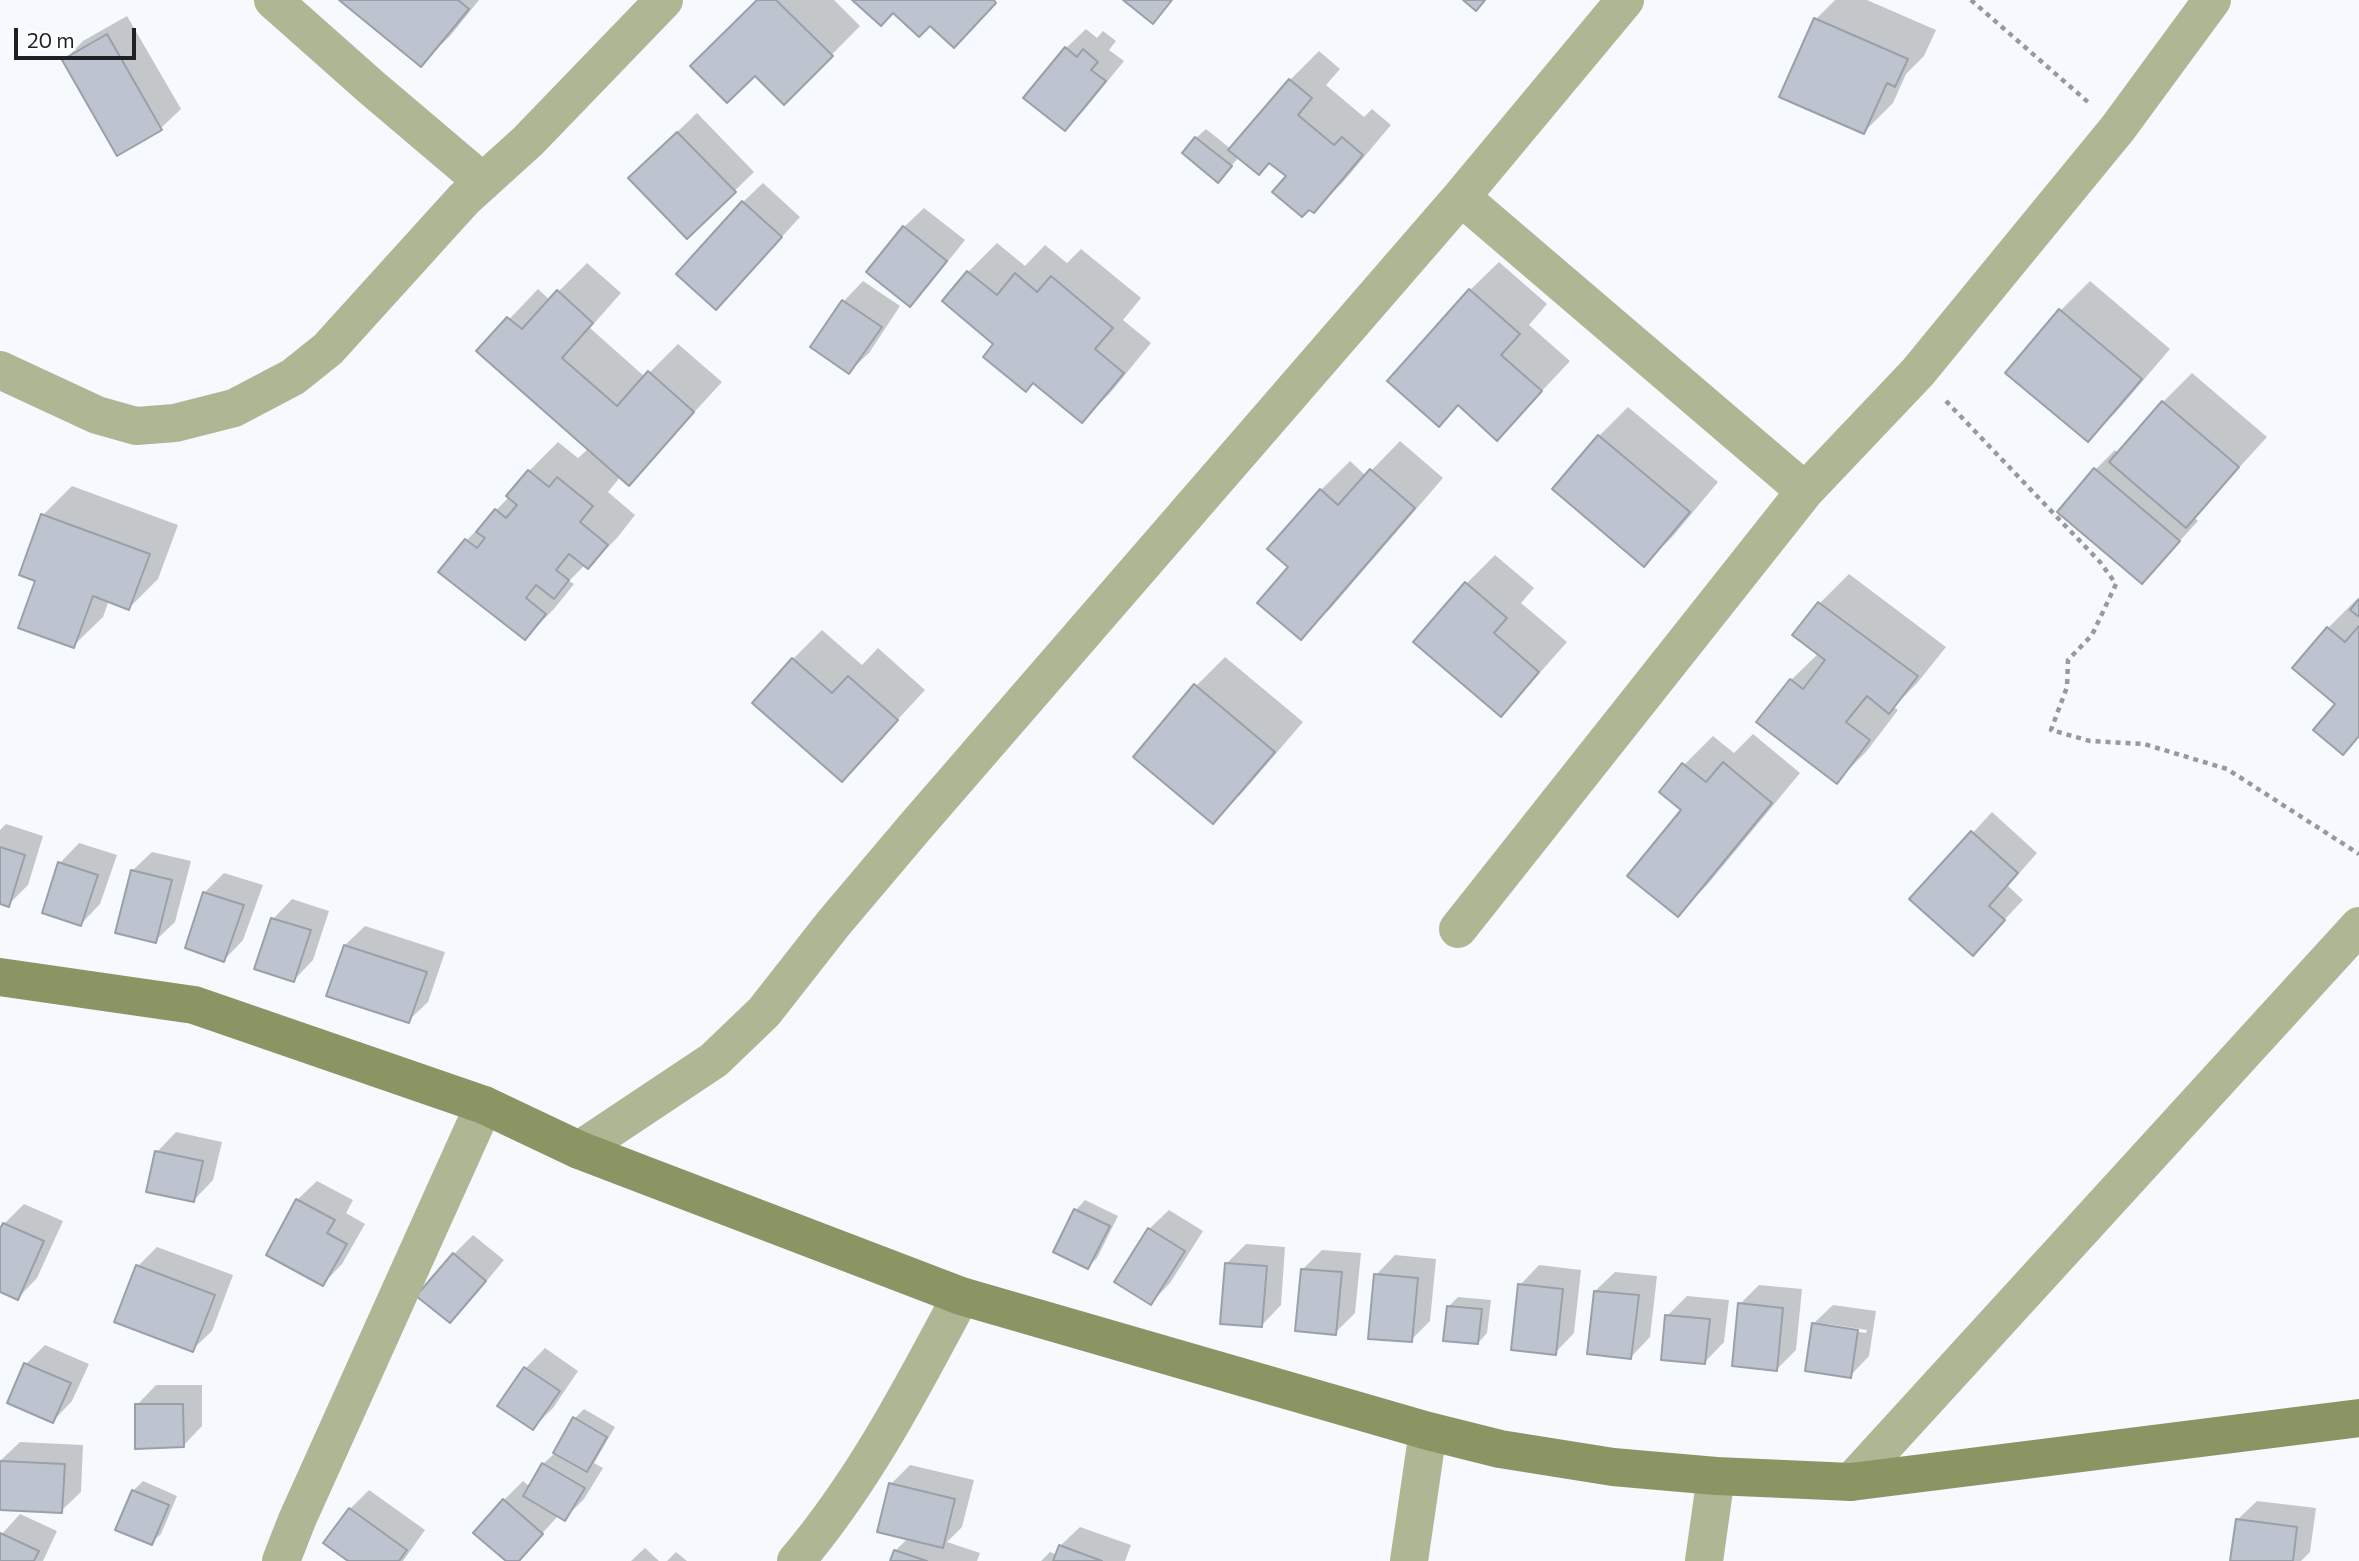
<!DOCTYPE html>
<html>
<head>
<meta charset="utf-8">
<style>
	body { margin:0 }
	#map { position:relative; width:2359px; height:1561px; overflow:hidden; background:#f6f9fd; font-family:Commissioner,sans-serif }
	canvas { display:block }
	.scale { position:absolute; left:14px; top:28px; width:122px; height:32px; box-sizing:border-box; border:4px solid #1e2024; border-top:0; padding-left:9px; font-size:21px; line-height:24px; white-space:nowrap; color:#1e2024; -webkit-text-stroke:5px #fff; paint-order:stroke }
</style>
</head>
<body>
<div id="map">
<canvas width="2359" height="1561"></canvas>
<div class="scale">20 m</div>
</div>
<script>
const g = document.querySelector('canvas').getContext('2d');
g.lineJoin = 'round';
function paint(path, color) {
  g.fillStyle = color;
  g.fill(path, 'evenodd');
}
function stroke(path, color, width, dash) {
  g.strokeStyle = color;
  g.lineWidth = width;
  g.lineCap = dash ? 'butt' : 'round';
  g.setLineDash(dash || []);
  g.stroke(path);
}
const shadow = new Path2D(`
	M342,0H479L450,36L421,64Z
	M759,0H834L860,26L784,103Z
	M1835,0H1867L1936,30L1924,56L1906,74L1893,103L1864,132L1816,19Z
	M127,16L181,109L161,128L117,154L64,61L83,41Z
	M1086,29L1097,38L1103,31L1116,41L1109,50L1124,61L1084,110L1065,129L1026,98L1066,48Z
	M1319,51L1340,69L1326,85L1364,117L1372,109L1391,125L1343,182L1314,211L1288,176L1270,161L1239,157L1227,171L1196,138L1206,129L1231,149L1290,80Z
	M697,113L754,172L687,237L649,159Z
	M763,183L800,217L735,288L743,202Z
	M924,208L965,240L929,285L910,304L904,227Z
	M997,243L1025,266L1045,245L1067,263L1081,249L1141,298L1123,320L1151,343L1111,392L1082,421L996,344L968,272Z
	M1499,262L1547,304L1529,325L1570,361L1497,439L1460,404L1439,425L1470,290Z
	M587,263L621,293L590,328L645,377L678,344L722,382L629,483L621,476L608,492L635,515L617,538L588,567L585,565L569,581L574,584L554,609L525,638L467,540L509,497L529,471L558,442L578,458L589,448L479,351L538,289L550,300Z
	M863,281L900,306L869,353L849,372L812,347L844,301Z
	M2090,281L2170,349L2117,411L2088,440L2007,372L2061,310Z
	M2192,373L2267,437L2194,517L2198,521L2142,582L2095,470L2115,450L2119,454L2163,402Z
	M1628,407L1718,482L1673,536L1644,565L1554,489L1599,436Z
	M1400,441L1443,478L1330,609L1301,637L1291,567L1321,490L1350,461L1366,476Z
	M72,486L178,525L158,579L129,608L109,600L103,617L73,646L38,580L43,515Z
	M1495,555L1534,588L1521,603L1567,642L1529,685L1501,714L1466,584Z
	M1849,574L1946,647L1918,682L1894,707L1898,710L1866,752L1837,781L1791,680L1819,653L1795,635L1820,603Z
	M2357,599L2359,601V737L2343,753L2328,628Z
	M822,630L862,665L878,648L925,690L842,780L793,659Z
	M1225,657L1303,722L1242,793L1213,822L1196,686Z
	M1753,734L1800,773L1707,885L1678,914L1684,765L1713,736L1734,753Z
	M1992,812L2037,853L2008,886L2023,900L1973,953L1912,899Z
	M6,824L43,836L28,885L8,905L0,902V830Z
	M79,843L117,855L100,904L81,924L60,863Z
	M152,852L191,861L175,922L155,941L132,871Z
	M224,873L263,885L243,940L224,960L204,893Z
	M292,899L329,911L313,960L294,980L273,919Z
	M365,926L445,952L428,1002L408,1021L345,945Z
	M176,1132L222,1142L213,1180L194,1200L157,1152Z
	M317,1181L353,1200L346,1213L365,1224L342,1264L323,1284L297,1200Z
	M1085,1200L1118,1216L1097,1258L1088,1267L1056,1251L1076,1210Z
	M24,1204L63,1221L37,1278L18,1298L0,1290V1233L4,1224Z
	M1169,1210L1203,1231L1170,1283L1151,1303L1149,1229Z
	M473,1235L504,1260L469,1302L450,1321L454,1254Z
	M1246,1244L1285,1247L1281,1305L1262,1325L1226,1264Z
	M157,1247L233,1275L212,1331L192,1350L138,1266Z
	M1322,1250L1361,1253L1355,1313L1335,1333L1303,1269Z
	M1395,1255L1436,1259L1430,1321L1411,1340L1376,1275Z
	M1539,1265L1581,1270L1574,1333L1555,1353L1520,1285Z
	M1615,1272L1657,1276L1650,1337L1631,1357L1595,1291Z
	M1759,1285L1802,1289L1796,1350L1777,1369L1740,1304Z
	M1687,1296L1729,1300L1724,1342L1705,1362L1667,1316Z
	M1458,1297L1491,1300L1487,1333L1478,1343L1449,1306Z
	M1833,1305L1876,1311L1869,1356L1850,1376L1813,1324ZM1827,1324L1867,1330L1866,1333L1827,1327Z
	M45,1345L89,1364L72,1401L53,1421L26,1364Z
	M545,1348L578,1371L553,1408L533,1428L500,1406L526,1368Z
	M156,1385H202V1426L183,1446L137,1405Z
	M584,1409L615,1427L594,1463L603,1468L584,1499L565,1518L559,1515L517,1561H508L504,1500L523,1481L530,1487L543,1464L555,1453L575,1418Z
	M20,1442L83,1445L81,1492L61,1511L0,1508V1461Z
	M910,1465L974,1480L962,1527L947,1542L980,1553L977,1561H892L895,1551L908,1538L891,1484Z
	M143,1481L177,1496L161,1534L151,1543L133,1491Z
	M369,1490L425,1530L403,1561H351L350,1509Z
	M2257,1501L2316,1508L2310,1552L2301,1561H2232L2237,1520Z
	M20,1514L57,1531L43,1561H0V1536Z
	M1080,1527L1131,1545L1125,1561H1041L1050,1552L1057,1555L1060,1546Z
	M645,1548L659,1561H631Z
	M676,1552L687,1561H667Z`);
const building = new Path2D(`
	M339,0H458L469,9L421,67Z
	M757,0H776L833,56L784,105L755,76L727,103L690,66Z
	M852,0H994L996,3L954,48L930,26L919,37L893,13L881,26Z
	M1123,0H1172L1153,24Z
	M1463,0H1485L1476,11Z
	M1814,18L1908,59L1895,87L1887,83L1864,134L1779,97Z
	M107,34L162,130L117,156L62,60Z
	M1065,47L1077,57L1083,49L1098,62L1091,70L1106,81L1065,131L1023,98Z
	M1289,79L1312,98L1298,115L1334,145L1342,137L1363,155L1314,213L1309,210L1302,217L1272,192L1286,176L1269,163L1259,175L1228,150Z
	M677,132L736,192L687,239L628,178Z
	M1195,137L1232,166L1218,183L1182,153Z
	M742,201L782,237L716,310L676,274Z
	M903,226L947,261L910,307L866,272Z
	M967,271L997,295L1015,273L1037,292L1051,276L1113,328L1095,349L1124,373L1082,423L1033,383L1026,392L983,357L993,344L942,301Z
	M1469,289L1520,334L1501,355L1542,391L1497,441L1458,405L1439,427L1387,381Z
	M557,290L593,323L562,358L617,406L648,371L694,412L629,486L476,351L507,317L522,329Z
	M842,300L882,327L849,374L810,347Z
	M2059,309L2142,379L2088,442L2005,373Z
	M2162,401L2239,467L2186,528L2109,462Z
	M1598,435L1690,512L1644,567L1552,489Z
	M2094,468L2180,541L2142,584L2057,512Z
	M1370,469L1415,508L1301,640L1257,603L1288,567L1267,549L1320,489L1338,505Z
	M528,470L549,487L557,477L593,506L580,522L608,545L588,569L569,554L556,570L569,580L554,599L536,585L526,598L546,614L525,640L438,572L465,539L477,548L485,538L476,532L495,509L506,518L517,505L506,496Z
	M41,514L150,554L129,610L93,596L74,648L18,628L35,581L19,575Z
	M1465,582L1507,618L1494,633L1539,672L1501,717L1413,642Z
	M2359,599V617L2350,610Z
	M1818,602L1918,676L1889,714L1867,696L1846,722L1870,740L1837,784L1756,722L1790,679L1803,689L1825,660L1792,635Z
	M2359,626V736L2343,755L2313,730L2335,704L2292,668L2327,627L2345,642Z
	M792,658L832,693L848,676L898,720L842,782L752,703Z
	M1194,684L1275,752L1213,824L1133,757Z
	M1723,762L1772,803L1678,917L1627,876L1681,810L1659,792L1682,763L1706,782Z
	M1971,831L2018,873L1989,906L2005,920L1973,956L1909,899Z
	M0,847L25,855L9,907L0,904Z
	M58,862L98,875L81,926L42,913Z
	M131,870L172,880L156,943L115,933Z
	M203,892L244,905L224,962L185,948Z
	M271,918L311,930L294,982L254,969Z
	M344,945L427,972L409,1023L326,996Z
	M155,1151L203,1161L194,1202L146,1192Z
	M296,1199L335,1220L327,1233L347,1244L323,1286L266,1255Z
	M1074,1209L1110,1226L1088,1269L1053,1252Z
	M3,1223L44,1241L18,1300L0,1292V1229Z
	M1148,1228L1185,1251L1151,1305L1114,1282Z
	M453,1253L486,1281L450,1323L416,1296Z
	M1225,1263L1267,1266L1262,1327L1220,1324Z
	M136,1265L215,1295L193,1352L114,1322Z
	M1301,1269L1342,1272L1336,1335L1295,1331Z
	M1374,1274L1418,1278L1412,1342L1368,1339Z
	M1518,1284L1563,1289L1556,1355L1511,1350Z
	M1594,1291L1639,1295L1631,1359L1587,1354Z
	M1738,1303L1783,1308L1777,1371L1732,1366Z
	M1447,1306L1482,1309L1478,1344L1443,1341Z
	M1665,1315L1710,1319L1705,1364L1661,1360Z
	M1812,1323L1858,1330L1851,1378L1805,1371Z
	M24,1363L71,1383L53,1423L7,1403Z
	M524,1367L560,1391L533,1430L497,1406Z
	M135,1404H183L184,1447L135,1449Z
	M573,1417L607,1437L587,1472L553,1453Z
	M0,1461L65,1464L62,1513L0,1510Z
	M542,1463L585,1488L565,1521L523,1496Z
	M889,1483L955,1499L943,1548L877,1532Z
	M132,1490L169,1505L152,1545L115,1530Z
	M503,1499L543,1534L519,1561H506L473,1533Z
	M349,1508L407,1550L399,1561H348L323,1543Z
	M2236,1519L2297,1527L2293,1561H2230Z
	M0,1533L39,1551L34,1561H0Z
	M1059,1545L1102,1561H1053Z
	M894,1550L927,1561H890Z`);
const path = new Path2D(`
	M1971,0L2089,103
	M1946,401L2100,562L2116,584L2092,635L2068,660L2067,687L2051,730L2090,741L2144,744L2227,769L2359,854`);
const street = new Path2D(`
	M273,0L371,87L483,182
	M1461,197L1805,491
	M0,370L97,415L136,426L175,423L234,408L293,377L328,349L464,199L528,141L664,0
	M1458,929L1805,491L1918,372L2118,128L2212,0
	M579,1150L714,1060L764,1012L833,924L915,827L1461,197L1625,0
	M1851,1482L2359,926
	M281,1561L297,1520L484,1105
	M796,1561C864,1481 912,1388 961,1296
	M1409,1561L1428,1431
	M1704,1561L1716,1476`);
const secondary = new Path2D(`
	M0,977L194,1005L484,1105L579,1150L961,1296L1428,1431L1500,1449L1613,1467L1716,1476L1851,1482L2359,1418`);
paint(shadow, '#0003');
paint(building, '#bdc4cf');
stroke(building, '#99a0aa', 2);
stroke(path, '#96999d', 4.5, [5, 5]);
stroke(street, '#aeb694', 38);
stroke(secondary, '#8a9563', 38);
</script>
</body>
</html>
